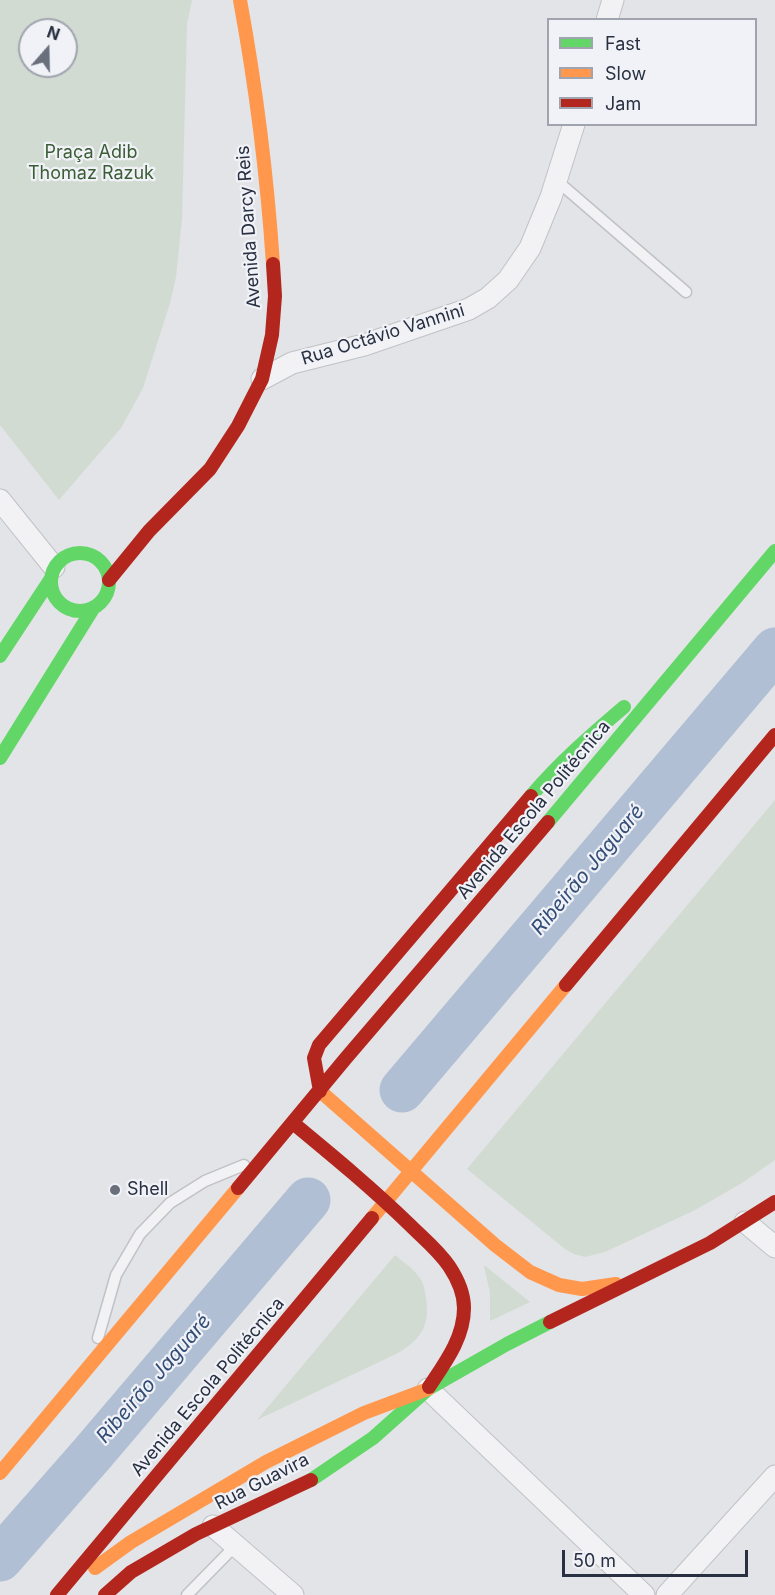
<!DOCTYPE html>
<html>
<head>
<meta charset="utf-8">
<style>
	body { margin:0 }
	#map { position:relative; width:775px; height:1595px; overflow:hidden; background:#e2e4e7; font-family:Inter,sans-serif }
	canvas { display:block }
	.legend { position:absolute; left:547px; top:18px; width:210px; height:108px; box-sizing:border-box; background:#f0f2f7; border:2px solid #a0a4ae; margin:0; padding:8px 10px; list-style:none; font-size:18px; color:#283041 }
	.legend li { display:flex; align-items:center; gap:12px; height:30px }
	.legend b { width:30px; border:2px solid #a0a4ae }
	.north { position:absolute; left:18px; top:18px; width:60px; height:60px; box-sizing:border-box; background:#f0f2f7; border:2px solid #a0a4ae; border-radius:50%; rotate:20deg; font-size:16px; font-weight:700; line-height:24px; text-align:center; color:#283041 }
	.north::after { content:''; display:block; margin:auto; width:21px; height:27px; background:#696f7b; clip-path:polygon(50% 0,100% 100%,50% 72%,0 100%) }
	.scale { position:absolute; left:562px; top:1550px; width:186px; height:27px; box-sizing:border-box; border:3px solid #283041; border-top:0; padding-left:8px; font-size:18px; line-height:21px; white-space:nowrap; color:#283041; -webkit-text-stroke:4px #f0f2f7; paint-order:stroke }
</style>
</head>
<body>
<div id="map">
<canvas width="775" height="1595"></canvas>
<ul class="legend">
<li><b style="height:8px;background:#63d668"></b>Fast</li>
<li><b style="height:8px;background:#ff974d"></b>Slow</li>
<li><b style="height:8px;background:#b3261e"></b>Jam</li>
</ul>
<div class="north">N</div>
<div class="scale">50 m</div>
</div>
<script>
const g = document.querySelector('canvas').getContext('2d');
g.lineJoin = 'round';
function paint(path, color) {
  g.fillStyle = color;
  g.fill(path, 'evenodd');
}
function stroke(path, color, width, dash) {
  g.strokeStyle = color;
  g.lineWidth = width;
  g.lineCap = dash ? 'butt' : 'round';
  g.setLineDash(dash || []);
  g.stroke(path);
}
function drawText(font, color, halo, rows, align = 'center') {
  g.font = font + ' Inter,sans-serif';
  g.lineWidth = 4.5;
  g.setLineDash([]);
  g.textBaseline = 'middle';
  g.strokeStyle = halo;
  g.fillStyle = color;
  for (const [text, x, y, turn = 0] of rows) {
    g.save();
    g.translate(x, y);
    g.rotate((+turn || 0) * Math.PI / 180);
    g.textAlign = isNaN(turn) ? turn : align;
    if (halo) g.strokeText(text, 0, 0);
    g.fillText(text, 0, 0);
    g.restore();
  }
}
const green = new Path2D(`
	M0,0H192L187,24L182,219L176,277L170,303L143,388L121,428L59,500L0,425ZM30,30H66V66H30Z
	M775,800V1160L742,1183L695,1210L605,1252L585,1257L574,1254L565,1249L467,1169Z
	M395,1255C403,1262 413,1268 419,1277C424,1283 425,1291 426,1299C430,1326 421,1339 398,1353L257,1420Z
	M484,1265L530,1302L490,1321V1293Z`);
const river = new Path2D(`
	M402,1090L775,650
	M0,1559L92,1454L308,1200`);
const lane = new Path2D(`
	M556,180L686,292
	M98,1338L116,1275L140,1234L170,1203L205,1181L244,1165
	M187,1595L236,1545`);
const street = new Path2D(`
	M607,20L613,0
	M262,379L292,363L364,345L469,309L488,298L508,280L530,248L551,197L574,124
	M0,500L54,567
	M745,1222L775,1247
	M428,1389L644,1595
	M213,1526L293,1595
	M667,1595L775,1476`);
const fast = new Path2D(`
	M51 582a29 29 0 1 1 58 0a29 29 0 1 1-58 0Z
	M0,656L50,580
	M0,758L94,607
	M531,796C559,763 591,735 624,707
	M548,822L775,551
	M311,1480L373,1438L428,1389L507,1344L550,1322`);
const slow = new Path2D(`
	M240,0C256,87 267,175 273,264
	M320,1091L495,1245L530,1272L559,1285L582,1289L616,1284
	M372,1218L566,985
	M0,1473L238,1188
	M95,1568L131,1542L266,1462L364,1413L428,1389`);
const jam = new Path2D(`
	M109,580L149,531L210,469L238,426L262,379L272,335L275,296L273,264
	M566,985L775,735
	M320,1091L314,1058L319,1045L531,796
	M293,1123C333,1156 373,1189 411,1226C424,1239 438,1250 449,1266C457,1278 464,1293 464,1308C464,1338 445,1363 429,1387
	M238,1188L346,1058L548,822
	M550,1322L710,1243L775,1202
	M57,1595L372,1218
	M105,1595L131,1572L196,1534L311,1480`);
const markers = [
	[115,1190,6,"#696f7b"]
];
const parkNames = [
	["Praça Adib",91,153],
	["Thomaz Razuk",91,174]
];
const streetNames = [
	["Avenida Darcy Reis",249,227,-94],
	["Rua Octávio Vannini",383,335,-17],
	["Avenida Escola Politécnica",534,810,-50],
	["Avenida Escola Politécnica",208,1387,-50],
	["Rua Guavira",262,1482,-27]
];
const poiNames = [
	["Shell",127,1190]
];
const waterNames = [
	["Ribeirão Jaguaré",588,870,-50],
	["Ribeirão Jaguaré",154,1379,-49]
];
paint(green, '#d2dbd2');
stroke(river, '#b0bfd3', 45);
stroke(lane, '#c0c2c5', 13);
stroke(street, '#c0c2c5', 23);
stroke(lane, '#f2f2f4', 10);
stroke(street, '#f2f2f4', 21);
stroke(fast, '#63d668', 14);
stroke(slow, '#ff974d', 14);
stroke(jam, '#b3261e', 14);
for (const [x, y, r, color] of markers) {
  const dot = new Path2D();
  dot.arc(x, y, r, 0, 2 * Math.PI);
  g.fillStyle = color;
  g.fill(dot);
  stroke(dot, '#f0f2f7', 2);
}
drawText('18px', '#3b5d35', '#f0f2f7', parkNames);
drawText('18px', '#283041', '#f0f2f7', streetNames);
drawText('18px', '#283041', '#f0f2f7', poiNames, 'left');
drawText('italic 20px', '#324d76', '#f0f2f7', waterNames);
</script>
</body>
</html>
